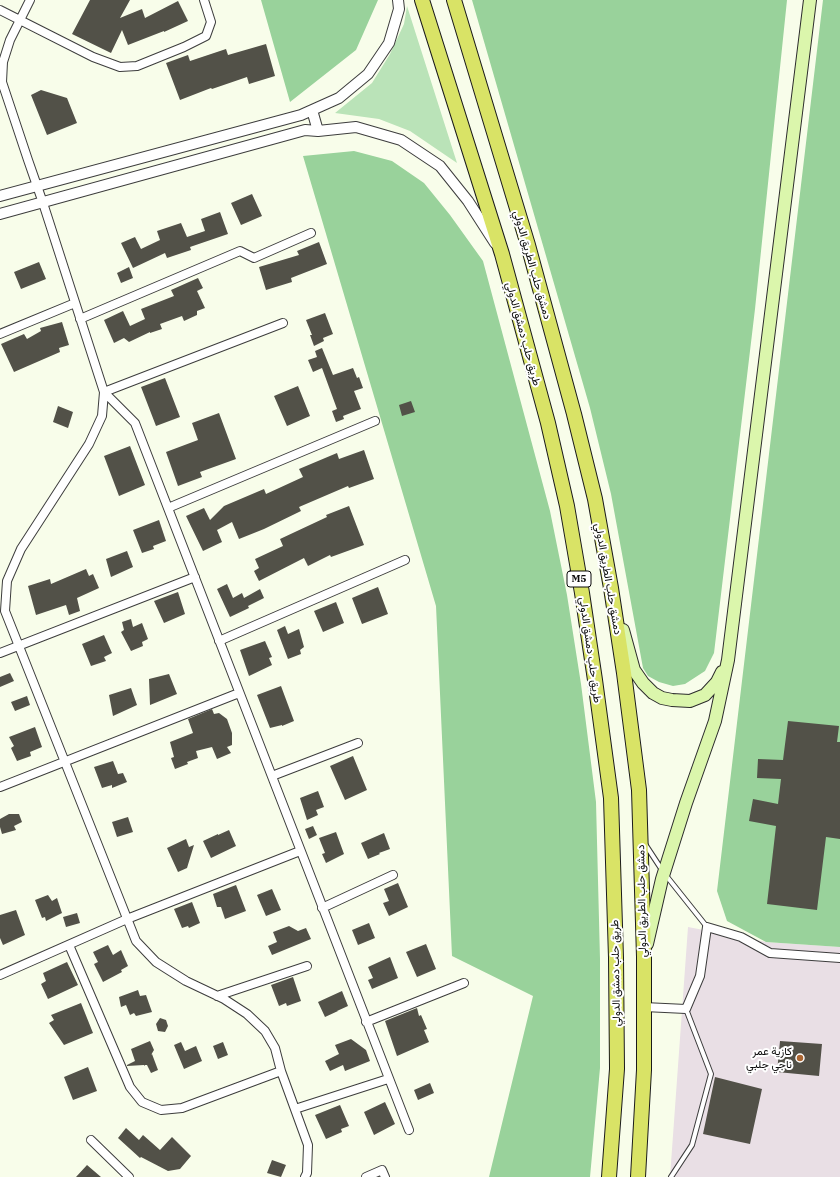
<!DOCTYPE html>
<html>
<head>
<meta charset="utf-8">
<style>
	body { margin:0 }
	canvas { display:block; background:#f8fdea }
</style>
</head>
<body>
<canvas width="840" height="1177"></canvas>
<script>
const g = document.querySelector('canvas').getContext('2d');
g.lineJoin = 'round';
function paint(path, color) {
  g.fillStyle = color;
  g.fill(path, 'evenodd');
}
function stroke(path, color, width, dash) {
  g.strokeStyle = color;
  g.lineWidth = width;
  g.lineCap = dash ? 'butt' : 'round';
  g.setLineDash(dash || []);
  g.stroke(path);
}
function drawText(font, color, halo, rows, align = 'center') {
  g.font = font + ' "IBM Plex Serif",Vazirmatn,serif';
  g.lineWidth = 4;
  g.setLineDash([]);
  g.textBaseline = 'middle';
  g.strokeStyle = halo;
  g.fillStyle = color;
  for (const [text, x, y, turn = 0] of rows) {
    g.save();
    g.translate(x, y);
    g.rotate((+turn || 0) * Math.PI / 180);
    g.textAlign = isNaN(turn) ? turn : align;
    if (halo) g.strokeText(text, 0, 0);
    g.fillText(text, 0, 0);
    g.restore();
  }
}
const industrial = new Path2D(`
	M688,927L766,942L840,947V1177H670Z`);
const green = new Path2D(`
	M407,6L457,163L410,131L379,119L335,113L372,83L390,54L404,24Z`);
const forest = new Path2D(`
	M261,0H378L356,50L290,102Z
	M472,0H787L755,309L714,653L705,671L685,684L673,686L659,682L648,676L643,668L611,494L590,408Z
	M823,0H840V947L766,942L727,921L717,891Z
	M354,151L392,161L424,183L450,215L483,261L550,511L567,595L581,684L596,802L600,959V1068L590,1177H489L533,996L452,956L436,606L303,156Z`);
const building = new Path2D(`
	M90,0H130L120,18L142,9L145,18L178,1L188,21L164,32V31L128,45L122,30L111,53L72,34Z
	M266,44L275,76L249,84L247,77L212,89L211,88L180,100L166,63L188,55L190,61L226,49L228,55Z
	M41,90L67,98L77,123L47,135L31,95Z
	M252,194L262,216L241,225L231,203Z
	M220,212L228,234L190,247L191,250L167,258L165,253L133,268L121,243L135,237L141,249L160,240L157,231L181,223L187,237L205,231L201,219Z
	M319,242L327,264L291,278L292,282L266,290L259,267L299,255L297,251Z
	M39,262L46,279L21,289L14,272Z
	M129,267L133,278L121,283L117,273Z
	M198,278L203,288L197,291L205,308L197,311V315L184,321L182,316L160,324L162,329L150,333V332L129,342L124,338L114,343L104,320L123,311L130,326L145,319L141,309L174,296L171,290Z
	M325,313L333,334L323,338L324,341L314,346L310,335H312L306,320Z
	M62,322L69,345L59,348L60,352L14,372L1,344L24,334L27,339L41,331L40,328Z
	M322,348L333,375L353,368L357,378L359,377L363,388L354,391L361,409L343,416L344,419L336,422L332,411L337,409L322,368L313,372L308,360L317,357L315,351Z
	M165,378L180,417L156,426L141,387Z
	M298,386L310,416L287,426L274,396Z
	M411,401L415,412L402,416L399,405Z
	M58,406L73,412L68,428L53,422Z
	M219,413L236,459L200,472L202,477L178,486L166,452L198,440L192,423Z
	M130,446L145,485L119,496L104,456Z
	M364,450L374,479L349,488L348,486L299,507L301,511L264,529L239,539L232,522L217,530L222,542L203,551L186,516L204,508L210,520L224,506L264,489L266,494L303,477L299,469L337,453L339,459Z
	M349,506L364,545L331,557L330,555L308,566L304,558L259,581L254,571L259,568L255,559L283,546L280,539L327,517L326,515Z
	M159,520L166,541L153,546L154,549L142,553L133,530Z
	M127,551L133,567L111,577L106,559Z
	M86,569L89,576L93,574L99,588L77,598L80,611L69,615L66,605L36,615L28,586L50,579L51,584Z
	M227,584L233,598L242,593L244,598L260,589L264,598L248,606L249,608L230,617L217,589Z
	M378,587L388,614L362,624L352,598Z
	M178,592L185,614L164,623L154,601Z
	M336,602L344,623L323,632L314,611Z
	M131,619L133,627L142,623L148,639L142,642L143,646L131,651L121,632L124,630L122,622Z
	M285,626L288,634L299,629L304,647L300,650L301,654L288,659L277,630Z
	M104,635L112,653L104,657L106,661L91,666L82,644Z
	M265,641L272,657L269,658L272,665L249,676L240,650Z
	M10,673L14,681L0,687V677Z
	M169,674L177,694L150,705L149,679Z
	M281,686L294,721L282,726V725L270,728L257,695Z
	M131,688L137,705L113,716L109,695Z
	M27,696L30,705L15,711L11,702Z
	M212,709L214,714L219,713L227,719L232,733V745L227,747L231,753L217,759L212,747L196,751L198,758L187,762L188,764L175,769L171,758L174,757L170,742L193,733L188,719Z
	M788,721L839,726L837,742H840V839L826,837L817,910L767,904L776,826L749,821L753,799L778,804L781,779L757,778L758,759L783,760Z
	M35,727L42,747L30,752L31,756L17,761L11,748L14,746L9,737Z
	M353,756L367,790L345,800L330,766Z
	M113,761L118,774L123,773L127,782L112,788V785L102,788L94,767Z
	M318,791L324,807L316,810L318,815L307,820L300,798Z
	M9,814H19L22,822L14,826L16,830L2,834L0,827V819Z
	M128,817L133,832L117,837L112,822Z
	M313,826L317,835L309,839L305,829Z
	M229,830L236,846L211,858L203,841L218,834V835Z
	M336,832L344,854L326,863L322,854L325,853L319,838Z
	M384,833L390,849L379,853L380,854L368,859L361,843Z
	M186,839L189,847L194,845L187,868L178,872L167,848Z
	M398,883L408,907L389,916L383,903L389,901L384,889Z
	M236,885L246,911L225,919L221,907H217L213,894Z
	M272,889L281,910L266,916L257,895Z
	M48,895L52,901L57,898L62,913L46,921L45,917L42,918L35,900Z
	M192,902L200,923L189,928L188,926L182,928L174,909Z
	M16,910L25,935L3,945L0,938V915Z
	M77,913L80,923L66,927L63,917Z
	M369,923L375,938L358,945L352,930Z
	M289,926L298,931L306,928L311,939L272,955L268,946L277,942L273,932Z
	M426,944L436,969L417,977L406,952Z
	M108,945L113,955L121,950L128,966L121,970L122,972L103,982L94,964L98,962L93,952Z
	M390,957L398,978L372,989L368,980L373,978L368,967Z
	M67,962L78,985L48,999L41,984L46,981L43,973Z
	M293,977L301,1001L287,1006L286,1003L279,1006L271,985Z
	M138,990L140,996L146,995L152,1012L136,1016L134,1013L130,1015L126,1005L121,1007L119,997Z
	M342,991L348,1006L337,1011H338L325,1017L318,1002Z
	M81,1003L93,1033L64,1045L49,1023L54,1020L51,1015Z
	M417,1008L419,1016L421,1015L427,1029L424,1030L429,1042L397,1056L385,1021Z
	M160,1018L166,1020L168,1026L165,1032L158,1031L156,1024Z
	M351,1039L366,1050L370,1061L345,1071L343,1065L330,1071L325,1061L339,1054L335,1045Z
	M150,1041L154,1050L151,1055L152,1054L158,1070L151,1073L147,1065H145L144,1066V1065L127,1066V1065L135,1061L131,1049Z
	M780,1041L822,1044L819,1076L777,1072Z
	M181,1042L185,1051L196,1046L202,1061L184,1069L174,1045Z
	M223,1042L228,1055L218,1059L213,1046Z
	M88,1067L97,1091L73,1100L64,1077Z
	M715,1077L762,1089L750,1144L703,1134Z
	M430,1083L434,1093L418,1100L414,1090Z
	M385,1102L395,1124L374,1135L364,1112Z
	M340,1105L349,1126L341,1129L342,1132L326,1139L315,1115Z
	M126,1128L139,1140L143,1135L160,1150L172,1137L191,1156L180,1169L168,1171L141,1157L140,1158L118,1138Z
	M272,1160L286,1165L281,1177L267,1173Z
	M87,1165L101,1177H76Z`);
const service = new Path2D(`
	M645,844L664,873L707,927
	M671,1177L692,1145L711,1074L686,1009`);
const minor = new Path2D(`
	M30,0L10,40L3,62L2,82L28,160L43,203L104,392L102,416L89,444L21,549L7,581L5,611L136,941L156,962L186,981L224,999L247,1014L265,1031L275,1048L281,1071L308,1145L307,1173L305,1177
	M0,10L93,57L120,67L137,66L184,47L206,36L211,22L204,0
	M80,319L240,251L254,258L311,233
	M283,323L104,392L135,423L409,1130
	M0,334L75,303
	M168,508L375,421
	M219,641L405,560
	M0,653L195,577
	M272,776L358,743
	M0,787L239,693
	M322,908L393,875
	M69,945L130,1087L142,1102L161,1110L182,1108L281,1071
	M0,975L127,919L300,851
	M217,996L307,966
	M644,1007L686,1009L700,976L707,927L741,937L770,953L840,958
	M366,1022L464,983
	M295,1109L388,1079
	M91,1140L129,1177
	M366,1177L382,1170L385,1177`);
const tertiary = new Path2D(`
	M312,110L318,131
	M0,196L301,115L339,98L368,74L389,43L399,9L398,0
	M0,214L305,130L318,131L356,127L401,140L440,166L468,201L495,243`);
const secondary = new Path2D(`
	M623,630L634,670L643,683L653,693L662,698L672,700L690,701L705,695L717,682L722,672
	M647,944L662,879L686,803L715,721L728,660L810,0`);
const trunk = new Path2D(`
	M422,0L502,254L548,423L567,506L582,593L595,680L611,798L616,958L617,1069L609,1177
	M454,0L528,245L574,414L595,499L611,588L624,673L639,790L644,957V1070L638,1177`);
const markers = [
	[800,1058,4,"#ab6632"]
];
const shields = [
	[579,579,24]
];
const shieldNames = [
	["M5",579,579]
];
const streetNames = [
	["دمشق حلب الطريق الدولي",532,265,74],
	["طريق حلب دمشق الدولي",523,334,75],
	["دمشق حلب الطريق الدولي",608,579,80],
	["طريق حلب دمشق الدولي",590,650,82],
	["دمشق حلب الطريق الدولي",642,901,-91],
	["طريق حلب دمشق الدولي",616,973,-91]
];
const poiNames = [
	["كازية عمر",792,1052],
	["ناجي جلبي",792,1065]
];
paint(industrial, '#e9dfe5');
paint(green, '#bae3b8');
paint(forest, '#99d29b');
paint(building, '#525148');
stroke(service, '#3d3d3d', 6);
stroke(minor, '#3d3d3d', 10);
stroke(tertiary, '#3d3d3d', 12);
stroke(secondary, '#2c2c2c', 14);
stroke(trunk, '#1b1b1b', 16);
stroke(service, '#fff', 4);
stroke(minor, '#fff', 8);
stroke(tertiary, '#fff', 10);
stroke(secondary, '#dbf6ac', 12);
stroke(trunk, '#d9e366', 14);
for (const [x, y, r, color] of markers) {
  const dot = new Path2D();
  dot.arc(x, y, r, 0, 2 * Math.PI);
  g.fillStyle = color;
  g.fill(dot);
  stroke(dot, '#fff', 1.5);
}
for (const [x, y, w] of shields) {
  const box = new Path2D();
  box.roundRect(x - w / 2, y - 8, w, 16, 3);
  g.fillStyle = '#fff';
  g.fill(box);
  stroke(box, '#0a0a0a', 1);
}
drawText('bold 10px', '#0a0a0a', null, shieldNames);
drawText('11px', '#0a0a0a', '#fff', streetNames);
drawText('11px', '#0a0a0a', '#fff', poiNames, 'right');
</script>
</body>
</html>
